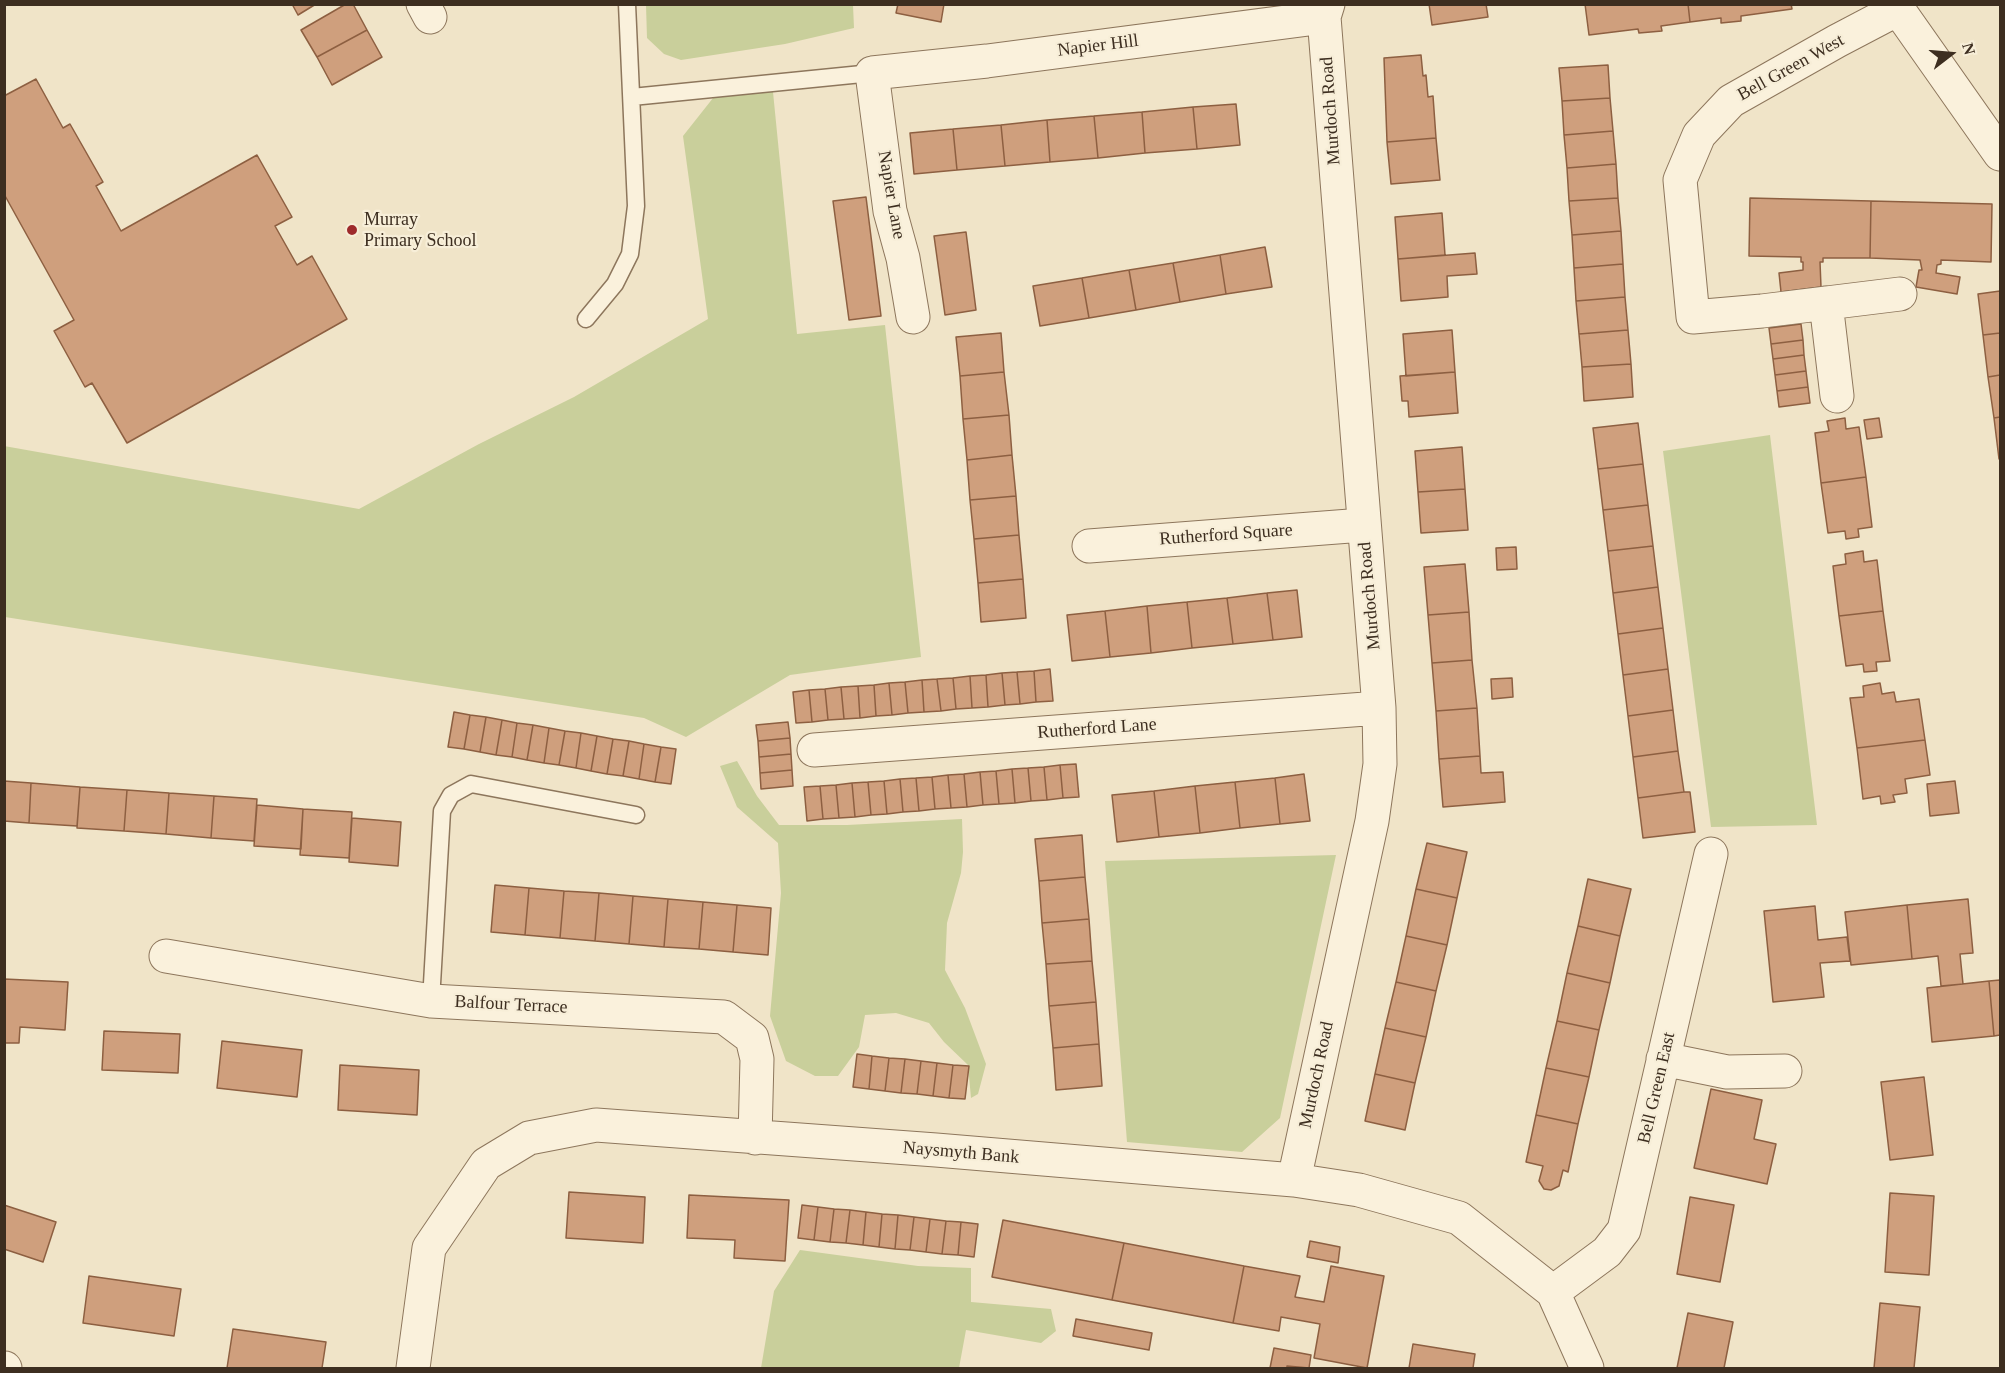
<!DOCTYPE html>
<html>
<head>
<meta charset="utf-8">
<style>
	body { margin:0 }
	#map { position:relative; width:2005px; height:1373px; overflow:hidden; background:#f0e4c8; font-family:Georgia,serif }
	canvas { display:block }
	.frame { position:absolute; inset:0; border:6px solid #3d2e20; pointer-events:none }
	.north { position:absolute; left:1921px; top:24px; width:60px; height:60px; -webkit-text-stroke:4px #f7eed8; paint-order:stroke; rotate:74deg; font-size:16px; font-weight:700; line-height:24px; text-align:center; color:#3d2e20 }
	.north::after { content:''; display:block; margin:auto; width:21px; height:27px; background:#3d2e20; clip-path:polygon(50% 0,100% 100%,50% 72%,0 100%) }
</style>
</head>
<body>
<div id="map">
<canvas width="2005" height="1373"></canvas>
<div class="frame"></div>
<div class="north">N</div>
</div>
<script>
const g = document.querySelector('canvas').getContext('2d');
g.lineJoin = 'round';
function paint(path, color) {
  g.fillStyle = color;
  g.fill(path, 'evenodd');
}
function stroke(path, color, width, dash) {
  g.strokeStyle = color;
  g.lineWidth = width;
  g.lineCap = dash ? 'butt' : 'round';
  g.setLineDash(dash || []);
  g.stroke(path);
}
function drawText(font, color, halo, rows, align = 'center') {
  g.font = font + ' Georgia,serif';
  g.lineWidth = 4.5;
  g.setLineDash([]);
  g.textBaseline = 'middle';
  g.strokeStyle = halo;
  g.fillStyle = color;
  for (const [text, x, y, turn = 0] of rows) {
    g.save();
    g.translate(x, y);
    g.rotate((+turn || 0) * Math.PI / 180);
    g.textAlign = isNaN(turn) ? turn : align;
    if (halo) g.strokeText(text, 0, 0);
    g.fillText(text, 0, 0);
    g.restore();
  }
}
const green = new Path2D(`
	M646,5H853L854,28L785,44L681,60L664,54L647,38Z
	M773,92L797,334L885,325L921,657L790,675L686,737L644,718L5,617L4,446L359,509L479,444L574,397L708,319L683,136L717,93Z
	M1770,435L1817,825L1711,827L1663,451Z
	M737,761L757,796L779,825H847L962,819L963,852L961,873L947,923L945,970L965,1008L986,1064L978,1094L971,1098L968,1065L944,1042L929,1023L896,1013L865,1015L859,1047L838,1076H815L786,1061L770,1016L781,893L778,843L737,807L720,766Z
	M1336,855L1280,1118L1242,1152L1127,1142L1105,861Z
	M800,1250L918,1266L971,1268V1302L1051,1309L1056,1331L1041,1343L966,1330L959,1368H761L774,1291Z`);
const building = new Path2D(`
	M292,4H316L298,15Z
	M346,4H353L367,30L317,57L301,30Z
	M898,4H944L941,22L896,13Z
	M1429,4H1486L1488,17L1432,25Z
	M1585,4H1688L1690,22L1661,26L1662,31L1639,33L1638,29L1589,35Z
	M1688,4H1791L1792,9L1741,16V21L1721,23V18L1690,22Z
	M367,30L382,57L332,85L317,57Z
	M1421,55L1423,76L1426,75L1428,97L1433,96L1436,138L1387,142L1384,58Z
	M1608,65L1610,98L1562,101L1559,68Z
	M36,79L63,128L70,124L103,182L96,186L121,231L257,155L292,217L275,226L297,265L312,256L347,319L127,443L92,383L85,387L54,331L74,320L4,194V96Z
	M1610,98L1613,131L1564,135L1562,101Z
	M1236,104L1240,145L1197,149L1193,107Z
	M1193,107L1197,149L1145,153L1142,112Z
	M1142,112L1145,153L1098,158L1094,116Z
	M1094,116L1098,158L1050,162L1047,120Z
	M1047,120L1050,162L1005,166L1001,125Z
	M1001,125L1005,166L957,170L953,129Z
	M953,129L957,170L914,174L910,133Z
	M1613,131L1616,164L1567,168L1564,135Z
	M1436,138L1440,180L1391,184L1387,142Z
	M1616,164L1618,198L1569,201L1567,168Z
	M866,197L881,316L849,320L833,201Z
	M1618,198L1621,231L1572,235L1569,201Z
	M1750,198L1871,201L1870,258H1823V262H1820L1821,287L1781,292L1779,273L1803,270V262H1801V257L1749,256Z
	M1871,201L1992,204L1991,262L1941,260V264L1937,265L1936,273L1960,277L1957,294L1916,287L1919,270H1922L1920,260L1870,258Z
	M1442,213L1445,255L1398,259L1395,217Z
	M1621,231L1623,264L1574,268L1572,235Z
	M966,232L976,310L945,315L934,236Z
	M1265,247L1272,287L1226,294L1220,255Z
	M1475,253L1477,274L1447,276L1448,297L1401,301L1398,259Z
	M1220,255L1226,294L1180,302L1173,263Z
	M1173,263L1180,302L1136,310L1129,270Z
	M1623,264L1625,297L1576,301L1574,268Z
	M1129,270L1136,310L1089,318L1082,278Z
	M1082,278L1089,318L1040,326L1033,286Z
	M2000,291V333L1983,335L1978,294Z
	M1625,297L1628,330L1579,334L1576,301Z
	M1801,324L1803,340L1771,344L1769,328Z
	M1452,330L1455,372L1406,376L1403,334Z
	M1628,330L1631,364L1582,367L1579,334Z
	M1001,333L1004,372L960,376L956,337Z
	M2000,333V375L1988,377L1983,335Z
	M1803,340L1804,355L1773,359L1771,344Z
	M1804,355L1806,371L1775,375L1773,359Z
	M1631,364L1633,397L1584,401L1582,367Z
	M1806,371L1808,387L1777,391L1775,375Z
	M1004,372L1009,415L963,419L960,376Z
	M1455,372L1458,413L1409,417L1408,401H1402L1400,376Z
	M2000,375V417L1994,418L1988,377Z
	M1808,387L1810,403L1779,407L1777,391Z
	M1009,415L1012,455L967,460L963,419Z
	M2000,417V459H1999L1994,418Z
	M1845,418L1846,429L1859,427L1866,477L1821,483L1815,433L1829,431L1827,421Z
	M1879,418L1882,437L1867,439L1864,420Z
	M1638,423L1643,464L1598,469L1593,428Z
	M1462,447L1465,489L1418,492L1415,451Z
	M1012,455L1016,496L970,500L967,460Z
	M1643,464L1648,505L1603,510L1598,469Z
	M1866,477L1872,527L1858,529L1859,537L1846,539L1845,531L1828,533L1821,483Z
	M1465,489L1468,530L1421,533L1418,492Z
	M1016,496L1019,535L974,539L970,500Z
	M1648,505L1653,546L1608,551L1603,510Z
	M1019,535L1023,579L978,583L974,539Z
	M1653,546L1658,587L1613,593L1608,551Z
	M1516,547L1517,569L1497,570L1496,548Z
	M1863,551L1864,562L1877,560L1883,611L1839,616L1833,566L1846,564L1845,554Z
	M1465,564L1469,612L1428,615L1424,567Z
	M1023,579L1026,618L981,622L978,583Z
	M1658,587L1663,628L1618,634L1613,593Z
	M1297,590L1302,637L1273,640L1267,593Z
	M1267,593L1273,640L1233,644L1227,598Z
	M1227,598L1233,644L1192,648L1187,602Z
	M1187,602L1192,648L1151,653L1147,606Z
	M1147,606L1151,653L1110,657L1105,611Z
	M1105,611L1110,657L1072,661L1067,615Z
	M1883,611L1890,661L1876,662L1877,671L1864,672L1863,664L1846,666L1839,616Z
	M1469,612L1472,660L1432,663L1428,615Z
	M1663,628L1668,669L1623,675L1618,634Z
	M1472,660L1477,708L1436,711L1432,663Z
	M1050,669L1053,701L1036,702L1034,671Z
	M1668,669L1673,710L1628,716L1623,675Z
	M1034,671L1036,702L1020,704L1017,672Z
	M1017,672L1020,704L1005,705L1002,673Z
	M1002,673L1005,705L988,707L986,675Z
	M986,675L988,707L972,708L970,676Z
	M970,676L972,708L956,709L953,678Z
	M953,678L956,709L941,711L937,679Z
	M1512,678L1513,697L1492,699L1491,679Z
	M937,679L941,711L924,712L922,680Z
	M922,680L924,712L908,713L905,682Z
	M905,682L908,713L892,715L889,683Z
	M889,683L892,715L876,716L874,685Z
	M1880,683L1882,694L1894,692L1896,702L1919,699L1925,740L1857,748L1850,698L1864,697L1863,686Z
	M874,685L876,716L860,718L858,686Z
	M858,686L860,718L844,719L841,687Z
	M841,687L844,719L828,720L825,689Z
	M825,689L828,720L812,722L809,690Z
	M809,690L812,722L796,723L793,692Z
	M1477,708L1480,756L1439,759L1436,711Z
	M1673,710L1678,751L1633,757L1628,716Z
	M454,712L470,715L464,749L448,747Z
	M470,715L486,717L480,752L464,749Z
	M486,717L502,720L496,755L480,752Z
	M502,720L517,723L512,757L496,755Z
	M788,722L790,738L758,741L756,725Z
	M517,723L533,725L527,760L512,757Z
	M533,725L549,728L544,763L527,760Z
	M549,728L565,731L559,765L544,763Z
	M565,731L581,733L576,768L559,765Z
	M581,733L597,736L591,771L576,768Z
	M597,736L613,739L607,774L591,771Z
	M790,738L791,754L759,757L758,741Z
	M613,739L629,741L623,776L607,774Z
	M1925,740L1930,775L1905,779L1907,793L1893,795L1895,802L1881,804L1880,796L1863,799L1857,748Z
	M629,741L644,744L639,779L623,776Z
	M644,744L661,747L655,782L639,779Z
	M661,747L676,749L671,784L655,782Z
	M1678,751L1684,792L1638,798L1633,757Z
	M791,754L792,770L760,773L759,757Z
	M1480,756L1481,773L1503,772L1505,802L1443,807L1439,759Z
	M1076,764L1079,797L1063,798L1060,765Z
	M1060,765L1063,798L1047,800L1044,767Z
	M1044,767L1047,800L1031,801L1028,768Z
	M1028,768L1031,801L1015,803L1012,769Z
	M1012,769L1015,803L999,804L996,771Z
	M792,770L793,786L761,789L760,773Z
	M996,771L999,804L983,805L980,772Z
	M980,772L983,805L967,807L964,774Z
	M964,774L967,807L951,808L948,775Z
	M1304,774L1310,821L1280,824L1275,778Z
	M948,775L951,808L935,809L932,777Z
	M932,777L935,809L919,811L916,778Z
	M916,778L919,811L903,812L900,779Z
	M1275,778L1280,824L1240,828L1235,782Z
	M900,779L903,812L887,814L884,781Z
	M4,781L31,783L29,823L4,821Z
	M884,781L887,814L871,815L868,782Z
	M1955,781L1959,813L1930,816L1927,784Z
	M868,782L871,815L855,817L852,783Z
	M1235,782L1240,828L1200,833L1195,786Z
	M31,783L80,787L77,826L29,823Z
	M852,783L855,817L839,818L836,785Z
	M836,785L839,818L823,819L820,786Z
	M820,786L823,819L807,821L804,787Z
	M1195,786L1200,833L1159,837L1154,791Z
	M80,787L127,790L124,831L77,828Z
	M127,790L169,793L166,834L124,831Z
	M1154,791L1159,837L1117,842L1112,795Z
	M1684,792H1690L1695,832L1643,838L1638,798Z
	M169,793L214,796L211,838L166,834Z
	M214,796L257,799L254,841L211,838Z
	M257,805L303,809L301,849L254,846Z
	M303,809L352,812L349,858L300,855Z
	M352,818L401,822L398,866L349,862Z
	M1082,835L1085,877L1039,881L1035,839Z
	M1427,843L1467,852L1457,898L1416,889Z
	M1085,877L1089,919L1042,923L1039,881Z
	M1588,879L1631,889L1620,936L1578,926Z
	M495,885L529,888L525,935L491,932Z
	M529,888L564,891L560,938L525,935Z
	M1416,889L1457,898L1447,945L1406,936Z
	M564,891L599,893L595,941L560,938Z
	M599,893L633,896L629,944L595,941Z
	M633,896L668,899L664,947L629,944Z
	M668,899L703,902L699,949L664,947Z
	M1968,899L1973,953L1960,954L1963,984L1941,986L1938,956L1912,959L1907,905Z
	M703,902L737,905L733,952L699,949Z
	M737,905L771,908L768,955L733,952Z
	M1907,905L1912,959L1851,965L1845,912Z
	M1815,906L1818,940L1847,937L1850,961L1820,963L1824,997L1773,1002L1764,911Z
	M1089,919L1092,961L1046,964L1042,923Z
	M1578,926L1620,936L1610,983L1567,973Z
	M1406,936L1447,945L1436,991L1396,982Z
	M1092,961L1096,1002L1049,1006L1046,964Z
	M1567,973L1610,983L1599,1030L1557,1021Z
	M4,979L68,982L65,1030L20,1027L19,1043H4Z
	M2000,980V1035L1994,1036L1989,981Z
	M1989,981L1994,1036L1932,1042L1927,988Z
	M1396,982L1436,991L1426,1037L1385,1028Z
	M1096,1002L1099,1044L1053,1048L1049,1006Z
	M1557,1021L1599,1030L1589,1077L1546,1068Z
	M1385,1028L1426,1037L1415,1083L1375,1074Z
	M104,1031L180,1034L178,1073L102,1070Z
	M222,1041L302,1050L297,1097L217,1088Z
	M1099,1044L1102,1086L1056,1090L1053,1048Z
	M857,1054L872,1056L869,1089L853,1087Z
	M872,1056L889,1058L885,1091L869,1089Z
	M889,1058L905,1059L901,1093L885,1091Z
	M905,1059L921,1061L917,1094L901,1093Z
	M921,1061L937,1063L933,1096L917,1094Z
	M937,1063L953,1065L949,1098L933,1096Z
	M340,1065L419,1070L417,1115L338,1110Z
	M953,1065L969,1066L965,1099L949,1098Z
	M1546,1068L1589,1077L1578,1124L1536,1115Z
	M1375,1074L1415,1083L1405,1130L1365,1121Z
	M1924,1077L1933,1155L1890,1160L1881,1082Z
	M1711,1089L1762,1100L1754,1139L1776,1144L1767,1184L1694,1168Z
	M1536,1115L1578,1124L1568,1172L1563,1170L1559,1186L1551,1190L1544,1189L1539,1181L1543,1166L1526,1162Z
	M569,1192L645,1197L643,1243L566,1238Z
	M1890,1193L1934,1196L1929,1275L1885,1272Z
	M689,1195L789,1200L785,1261L734,1258L735,1240L687,1238Z
	M1690,1197L1734,1205L1720,1282L1677,1274Z
	M4,1205L56,1222L43,1262L4,1249Z
	M802,1205L818,1207L814,1240L798,1238Z
	M818,1207L834,1209L830,1242L814,1240Z
	M834,1209L850,1210L846,1243L830,1242Z
	M850,1210L866,1212L863,1245L846,1243Z
	M866,1212L882,1214L879,1247L863,1245Z
	M882,1214L898,1215L895,1249L879,1247Z
	M898,1215L914,1217L910,1250L895,1249Z
	M914,1217L930,1219L926,1252L910,1250Z
	M930,1219L946,1221L942,1254L926,1252Z
	M1003,1220L1124,1243L1112,1300L992,1277Z
	M946,1221L961,1222L958,1255L942,1254Z
	M961,1222L978,1224L974,1257L958,1255Z
	M1310,1241L1340,1247L1338,1263L1307,1257Z
	M1124,1243L1244,1266L1233,1323L1112,1300Z
	M1244,1266L1300,1276L1295,1297L1324,1302L1331,1266L1384,1276L1367,1368L1314,1358L1320,1324L1281,1317L1279,1331L1233,1323Z
	M89,1276L181,1289L174,1336L83,1323Z
	M1880,1303L1920,1307L1914,1368H1874Z
	M1688,1313L1733,1322L1724,1368H1677Z
	M1076,1319L1152,1333L1149,1350L1073,1336Z
	M233,1329L326,1342L322,1368H227Z
	M1413,1344L1475,1354L1473,1368H1409Z
	M1274,1348L1311,1355L1309,1368L1287,1366V1368H1270Z`);
const lane = new Path2D(`
	M632,97L872,73
	M586,319L615,284L630,254L636,206L627,4
	M431,1001L442,811L451,795L471,784L636,815`);
const street = new Path2D(`
	M423,4L430,17
	M1897,4L1898,9L2000,154
	M1898,9L1837,41L1731,101L1699,135L1680,180L1693,317L1762,311L1900,294
	M1826,303L1837,396
	M913,317L903,258L890,211L872,73L987,61L1324,17
	M1089,546L1363,525
	M814,750L1379,708
	M166,956L431,1001L724,1017L752,1038L757,1059L755,1138
	M1663,1059L1727,1072L1785,1071
	M1294,1180L1372,821L1380,764L1379,708L1324,17L1328,4
	M1553,1292L1607,1252L1624,1230L1711,854
	M4,1368H5
	M413,1368L429,1248L486,1164L529,1138L596,1125L936,1150L1294,1180L1359,1190L1459,1218L1553,1292L1587,1368`);
const markers = [
	[352,230,6,"#9e2a2b"]
];
const streetNames = [
	["Napier Hill",1098,46,-7],
	["Bell Green West",1791,68,-29],
	["Murdoch Road",1331,111,-94],
	["Napier Lane",891,195,80],
	["Rutherford Square",1226,535,-4],
	["Murdoch Road",1370,596,-95],
	["Rutherford Lane",1097,729,-4],
	["Balfour Terrace",511,1005,3],
	["Murdoch Road",1317,1075,-78],
	["Bell Green East",1657,1088,-77],
	["Naysmyth Bank",961,1153,5]
];
const poiNames = [
	["Murray",364,220],
	["Primary School",364,241]
];
paint(green, '#c9cf9b');
paint(building, '#cf9f7d');
stroke(building, '#8d5f41', 1.5);
stroke(lane, '#8d765c', 19);
stroke(street, '#8d765c', 35);
stroke(lane, '#faf1dc', 16);
stroke(street, '#faf1dc', 33);
for (const [x, y, r, color] of markers) {
  const dot = new Path2D();
  dot.arc(x, y, r, 0, 2 * Math.PI);
  g.fillStyle = color;
  g.fill(dot);
  stroke(dot, '#f7eed8', 2);
}
drawText('18px', '#3d2e20', '#f7eed8', streetNames);
drawText('18px', '#3d2e20', '#f7eed8', poiNames, 'left');
</script>
</body>
</html>
